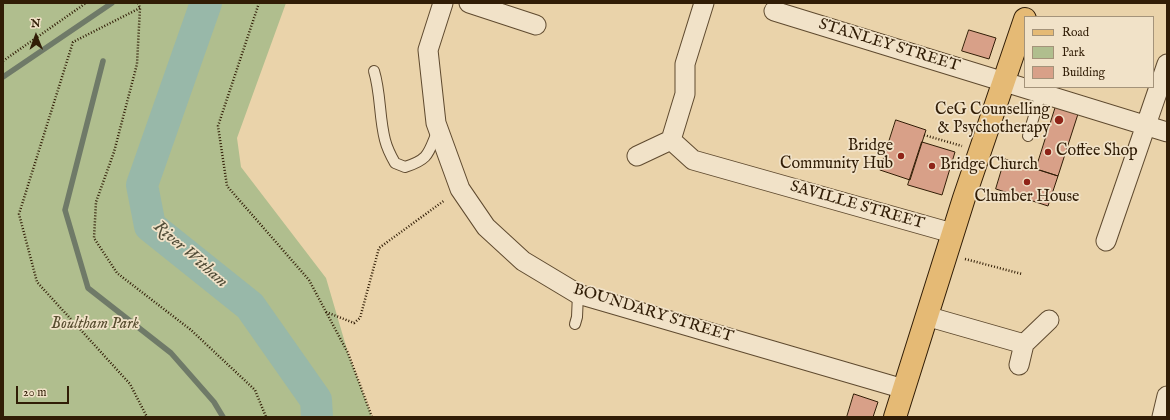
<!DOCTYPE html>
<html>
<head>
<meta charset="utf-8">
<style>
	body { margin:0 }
	#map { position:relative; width:1170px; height:420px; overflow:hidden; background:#ead3aa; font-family:"IM FELL English",serif }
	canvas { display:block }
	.frame { position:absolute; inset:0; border:4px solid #311d06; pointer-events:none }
	.legend { position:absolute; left:1024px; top:16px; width:130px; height:72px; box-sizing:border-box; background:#f1e2c8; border:1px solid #a4937a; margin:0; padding:5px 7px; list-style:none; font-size:12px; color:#311d06 }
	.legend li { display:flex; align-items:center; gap:8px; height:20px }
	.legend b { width:20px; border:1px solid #a4937a }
	.north { position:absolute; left:16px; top:16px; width:40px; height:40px; -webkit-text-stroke:3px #f1e2c8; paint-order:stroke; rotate:359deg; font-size:11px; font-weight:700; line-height:16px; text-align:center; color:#311d06 }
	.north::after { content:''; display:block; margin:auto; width:14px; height:18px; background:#311d06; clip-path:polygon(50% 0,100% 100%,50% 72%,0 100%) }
	.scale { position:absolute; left:16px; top:386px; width:53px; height:18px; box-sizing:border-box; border:2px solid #311d06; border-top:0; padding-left:5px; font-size:12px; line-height:14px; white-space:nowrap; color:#311d06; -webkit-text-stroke:3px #f1e2c8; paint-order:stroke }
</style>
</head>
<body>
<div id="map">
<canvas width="1170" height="420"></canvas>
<div class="frame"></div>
<ul class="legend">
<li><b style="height:5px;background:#e5ba75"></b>Road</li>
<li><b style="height:11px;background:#b0be8e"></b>Park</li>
<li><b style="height:11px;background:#d8a088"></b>Building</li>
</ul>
<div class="north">N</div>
<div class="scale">20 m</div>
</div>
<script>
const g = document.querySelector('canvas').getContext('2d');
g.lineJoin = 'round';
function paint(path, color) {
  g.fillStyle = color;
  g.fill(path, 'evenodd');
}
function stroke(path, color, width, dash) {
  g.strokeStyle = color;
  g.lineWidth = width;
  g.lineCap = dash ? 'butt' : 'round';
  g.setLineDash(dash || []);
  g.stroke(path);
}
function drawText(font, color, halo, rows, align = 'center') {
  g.font = font + ' "IM FELL English",serif';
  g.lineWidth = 3.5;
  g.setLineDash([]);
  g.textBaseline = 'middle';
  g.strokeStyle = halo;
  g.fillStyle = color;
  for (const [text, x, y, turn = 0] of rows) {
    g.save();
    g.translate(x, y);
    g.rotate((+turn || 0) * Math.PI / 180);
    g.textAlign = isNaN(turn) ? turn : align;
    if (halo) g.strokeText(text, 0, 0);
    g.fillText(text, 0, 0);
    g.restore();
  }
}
const green = new Path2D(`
	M3,3H286L237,138L241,167L326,278L348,353L372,417H3Z`);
const stream = new Path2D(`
	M103,61L65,210L88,288L171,353L214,402L223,417
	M3,77L112,3`);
const river = new Path2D(`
	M206,3L142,185L150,226L250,306L316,400L317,417`);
const building = new Path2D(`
	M969,30L996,38L989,59L962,51Z
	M1056,106L1078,114L1058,176L1036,169Z
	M896,120L926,130L910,180L880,170Z
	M922,142L955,152L942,195L908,185Z
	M1005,159L1058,176L1048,206L996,189Z
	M854,394L878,402L873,417H847Z`);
const path = new Path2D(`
	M138,3L140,8L137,64L114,152L96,202L94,238L117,273L191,330L255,390L266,417
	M259,3L218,126L227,186L309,280L348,353L372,417
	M140,8L73,42L19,214L37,282L130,384L147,417
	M3,61L86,3
	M924,135L962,146
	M965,259L1022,274
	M326,312L354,323L360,318L379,248L445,200`);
const lane = new Path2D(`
	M374,71C381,94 379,117 385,140C387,148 391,156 395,163L405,167C430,159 428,153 438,130
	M1028,136L1041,93
	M575,324L577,317L578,294`);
const street = new Path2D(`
	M443,3L428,50L436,123L460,189L486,227L523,261L578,294L904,389
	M469,3L536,25
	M774,11L1167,132
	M671,140L693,160L952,233
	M637,156L671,140L685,94V64L704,3
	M1106,241L1167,64
	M926,316L1024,344L1049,320
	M1019,365L1024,344
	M1162,417L1167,396`);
const primary = new Path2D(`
	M895,417L964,198L1025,19`);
const markers = [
	[1059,120,5,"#8f2418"],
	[1048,152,4,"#8f2418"],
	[901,156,4,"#8f2418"],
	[932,166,4,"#8f2418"],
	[1027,182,4,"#8f2418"]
];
const streetNames = [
	["STANLEY STREET",889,46,17],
	["SAVILLE STREET",857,206,16],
	["BOUNDARY STREET",653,314,17]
];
const poiNames = [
	["CeG Counselling",1050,111],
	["& Psychotherapy",1050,129],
	["Bridge",893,147],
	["Community Hub",893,165],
	["Coffee Shop",1056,152,"left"],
	["Bridge Church",940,166,"left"],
	["Clumber House",1027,198,"center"]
];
const parkNames = [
	["Boultham Park",95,325]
];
const waterNames = [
	["River Witham",190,255,41]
];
paint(green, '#b0be8e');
stroke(stream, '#6f7a68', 5.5);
stroke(river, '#98b8a9', 32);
paint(building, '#d8a088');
stroke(building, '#311d06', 1);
stroke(lane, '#5f4a2f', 12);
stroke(street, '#5f4a2f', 21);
stroke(primary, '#311d06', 24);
stroke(path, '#311d06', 2.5, [1, 2]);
stroke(lane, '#f1e2c8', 10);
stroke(street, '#f1e2c8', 19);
stroke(primary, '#e5ba75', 22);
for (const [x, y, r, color] of markers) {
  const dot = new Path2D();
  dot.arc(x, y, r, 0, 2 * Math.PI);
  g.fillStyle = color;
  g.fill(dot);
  stroke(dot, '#f1e2c8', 1.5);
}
drawText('16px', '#311d06', '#f1e2c8', streetNames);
drawText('16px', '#311d06', '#f1e2c8', poiNames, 'right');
drawText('italic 16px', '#574d2f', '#f1e2c8', parkNames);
drawText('italic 17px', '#504c37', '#f1e2c8', waterNames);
</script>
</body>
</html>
